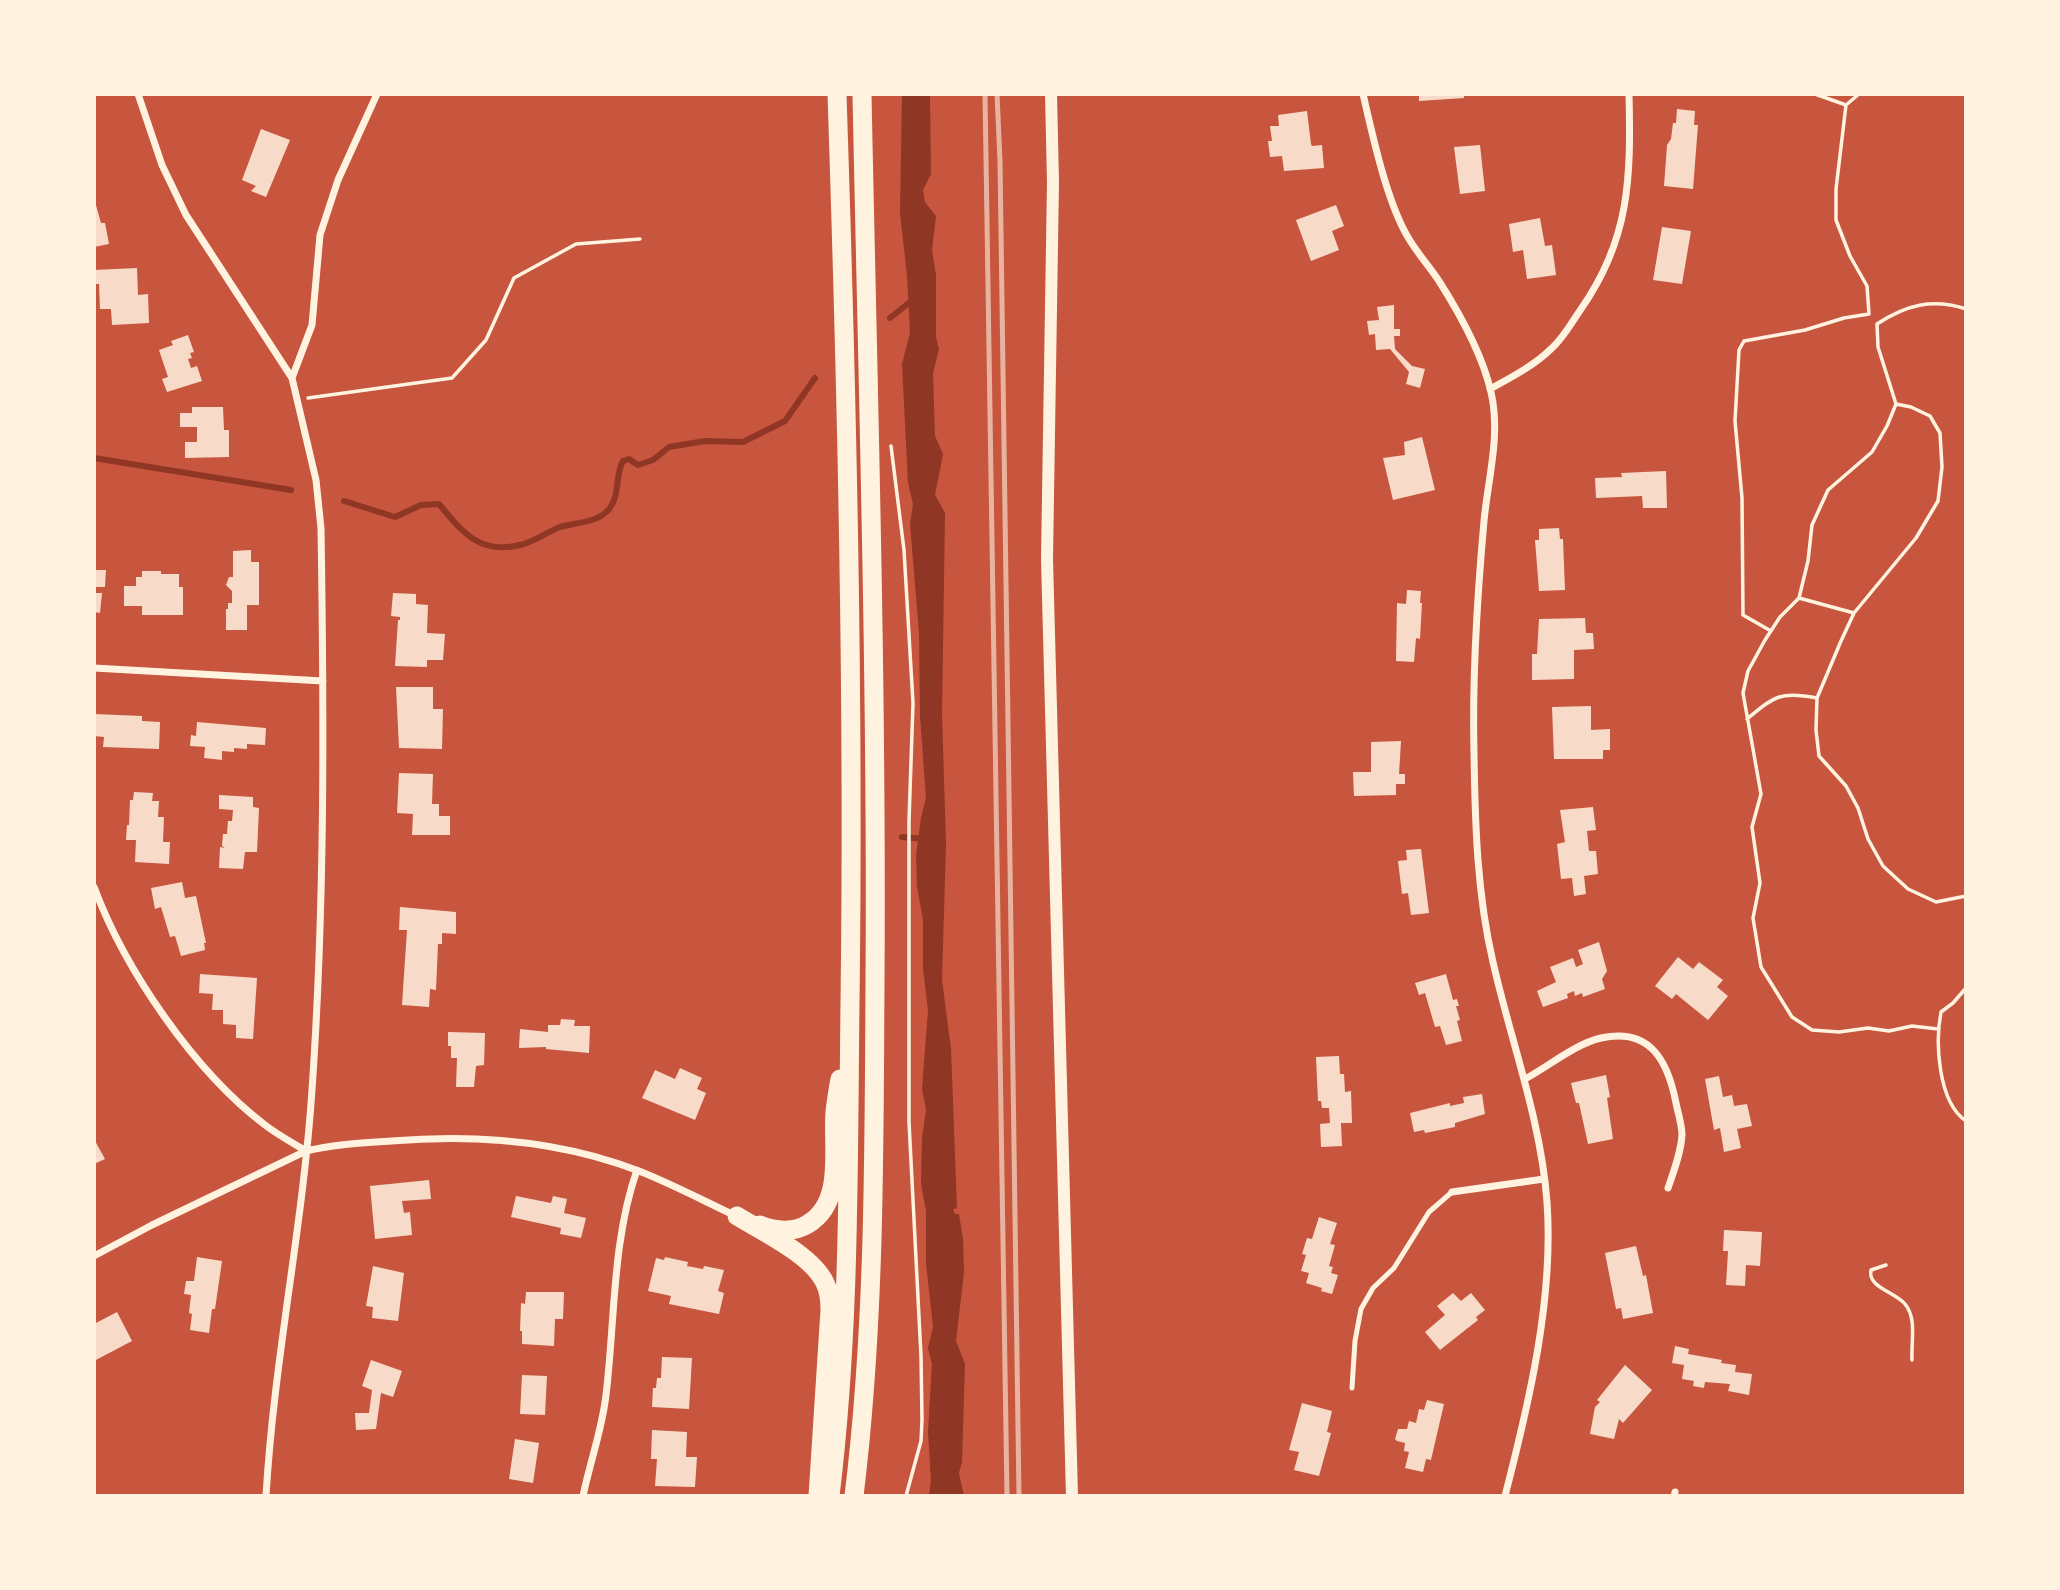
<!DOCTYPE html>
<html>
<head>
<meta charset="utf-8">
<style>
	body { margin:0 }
	#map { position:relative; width:2060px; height:1590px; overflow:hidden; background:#c8553d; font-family:Barlow,sans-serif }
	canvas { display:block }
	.frame { position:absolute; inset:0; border:96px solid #fff3e0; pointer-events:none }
</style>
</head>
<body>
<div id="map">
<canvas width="2060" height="1590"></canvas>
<div class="frame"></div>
</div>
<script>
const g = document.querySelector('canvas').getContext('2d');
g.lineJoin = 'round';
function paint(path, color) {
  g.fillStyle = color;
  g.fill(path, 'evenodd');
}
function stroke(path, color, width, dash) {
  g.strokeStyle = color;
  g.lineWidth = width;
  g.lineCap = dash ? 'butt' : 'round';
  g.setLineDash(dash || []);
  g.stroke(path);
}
const water = new Path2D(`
	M902,95H930L931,174L923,190L925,202L936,216L932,250L936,275V337L939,349L933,373L935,436L943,454L935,495L945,513L942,714L946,844L942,980L951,1049L957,1208L953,1209L955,1214H959L963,1239L964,1272L956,1341L965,1364L962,1462L959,1473L964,1496L929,1495L931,1480L928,1432L932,1364L928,1348L933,1327L926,1263V1211L921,1184L922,1138L926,1109L922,1089L928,1010L923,969V920L917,887L916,855L921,818L926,798L920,716L919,633L910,524L913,504L908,483L902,364L910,333L907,275L900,213Z`);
const stream = new Path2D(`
	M890,318L915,298
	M94,458L291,490
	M344,501L395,517L421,505L439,504C462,532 480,555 520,545C534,542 547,532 560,527C577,522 599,523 610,508C620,494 615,475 623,461L629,459L638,465L653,460L669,447L705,441L743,442L785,421L815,378
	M902,837L925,839`);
const building = new Path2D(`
	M1419,94H1464V98L1419,101Z
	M1677,109L1695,111L1694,125H1698L1693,189L1664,186L1667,145L1671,139L1673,123H1676Z
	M1307,111L1311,144L1312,146L1322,145L1324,168L1284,171L1282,156L1270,157L1268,141H1272L1270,126H1279L1278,115Z
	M261,129L290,140L266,197L251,191L256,186L242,180Z
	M1480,145L1485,191L1460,194L1454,147Z
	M94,198L101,223H105L109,244L94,247Z
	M1336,205L1344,226L1332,231L1339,250L1311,261L1296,220Z
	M1540,218L1545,246L1552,245L1556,275L1527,279L1523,250L1513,252L1509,224Z
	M1662,227L1691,231L1682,284L1653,280Z
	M137,268L138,295L148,294L149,323L112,325L111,309H100L99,284H94V270Z
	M1394,305V329H1400V336H1394L1395,349L1412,366L1425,369L1420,388L1406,384L1409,372L1390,349L1376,350L1375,334L1369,335L1367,321L1379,320L1377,307Z
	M188,335L194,352L190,353L192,358L188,359L191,368L197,366L202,381L167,392L162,379L168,377L159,350L173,345L171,341Z
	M192,407H223L224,430H229V457L185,458V442H197V427H180V413H192Z
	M1422,437L1435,490L1393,500L1383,458L1405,455L1404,442Z
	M1666,471L1667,508H1643L1642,496L1596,498L1595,478L1622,477L1621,473Z
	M1559,528L1560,539H1563L1565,590L1539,591L1535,540H1539V529Z
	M251,550V562H259V605H247V630H226V609H228V603H232V591L226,585L229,577H233V551Z
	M94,570H106L105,587H94Z
	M142,571H161V574H179V587H183V615H142V606H124V586H136V577H142Z
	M1407,590L1421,591L1420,603H1422L1420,639L1416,638L1414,662L1396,661L1397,603L1406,604Z
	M94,593H102L100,613L94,612Z
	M393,593L416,594V604L428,605L427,633L445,634L443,660H427V667L395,666L398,620H400V617L391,616Z
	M1585,618L1586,633H1593L1594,649L1574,650V679L1532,680V654H1537L1539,619Z
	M396,687H433V709H443L442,749L399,748Z
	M1591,706V730L1610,729V750H1603V759H1554L1552,707Z
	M94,714L142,716V721L160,722L159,749L103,747L104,737L94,736Z
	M197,722L266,728L265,745L247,744V749L234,748V752L222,751V760L204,758L205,747L190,746L191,735L196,736Z
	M1401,741L1399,774H1405V784H1396V795L1354,796L1353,772H1371V742Z
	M399,773L433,774L432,804H439V816H450V835H412L413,814L397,813Z
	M134,792L153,793L152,801H159L158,817H164L163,842H170L169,864L135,862L136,840H126L127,825H129L130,800H133Z
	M219,795L253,797V807L259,808L257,852H245L243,869L219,868L220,847L225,848L222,846L223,834H227L228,821H232L233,810L219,809Z
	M1593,807L1596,830L1587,831L1589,851H1596L1598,874L1584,876L1586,894L1574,896L1572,878L1561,879L1557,844L1565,842L1560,810Z
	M1421,849L1429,913L1411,915L1408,893L1402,894L1398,861L1407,860L1406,850Z
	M182,882L185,898L196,896L206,943H204L205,950L181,956L175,936L170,937L161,907L155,909L151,888Z
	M400,907L456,912V934L442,933V944H438L436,990L430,989L429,1007L402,1005L407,930H399Z
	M1599,942L1607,971L1602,979L1605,989L1583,997L1582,993L1575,996L1574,991L1567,994L1568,998L1543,1007L1537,991L1556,982L1550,967L1573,958L1576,967L1583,964L1578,950Z
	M1678,957L1693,969L1699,962L1723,980L1717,987L1728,996L1708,1020L1676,994L1672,999L1655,986Z
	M200,974L257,978L253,1039L236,1038V1025L223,1024V1010H212L213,994L199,993Z
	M1446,974L1453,1000L1457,999L1459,1006H1456L1460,1020L1457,1021L1462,1041L1446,1045L1440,1026L1435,1027L1425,993L1419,995L1415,983Z
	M561,1019L575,1020L574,1026H590L589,1053L546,1049V1047L519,1048L520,1029L548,1032V1025H560Z
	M448,1032L485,1033L484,1065L476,1066L474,1087H456L457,1058H451V1046H448Z
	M1339,1056L1340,1074H1344L1345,1092L1351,1091L1352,1123H1341L1342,1146L1321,1147L1320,1124L1330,1123L1329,1108H1322L1321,1101H1318L1316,1057Z
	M680,1068L702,1078L697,1089L706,1093L695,1120L642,1098L655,1070L675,1079Z
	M1606,1075L1610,1097L1607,1098L1613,1139L1588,1144L1579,1103H1576L1571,1083Z
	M1719,1076L1723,1097L1732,1095L1734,1106L1747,1104L1752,1126L1737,1129L1741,1148L1724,1152L1720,1128L1714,1130L1705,1079Z
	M1482,1094L1485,1114L1455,1123V1127L1425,1133L1424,1130L1414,1132L1410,1113L1450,1103V1106L1464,1103L1463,1097Z
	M94,1139L105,1159L94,1164Z
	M429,1180L431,1199L402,1201L404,1213L410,1212L412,1235L375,1239L370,1186Z
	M516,1196L551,1203L553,1196L567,1199L564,1213L586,1218L581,1238L560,1234L561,1228L511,1217Z
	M1319,1217L1337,1223L1330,1244L1335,1245L1329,1266L1333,1267L1331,1273L1338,1275L1332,1294L1321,1291L1322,1288L1306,1283L1309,1273L1301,1271L1306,1255L1302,1254L1307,1238L1312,1239Z
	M1724,1230L1762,1232L1760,1266L1746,1265L1745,1286L1726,1285L1728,1251H1723Z
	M1636,1246L1643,1276L1646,1275L1653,1313L1623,1319L1621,1308L1616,1309L1605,1253Z
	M197,1257L222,1261L215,1309H212L209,1333L190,1330L192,1314L189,1313L191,1295L184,1294L186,1281H194Z
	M665,1257L688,1262L687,1266L703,1269L704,1266L724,1270L718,1291L724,1293L719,1314L669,1304L671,1296L648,1291L656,1258L664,1260Z
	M373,1266L404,1273L398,1321L372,1318L373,1307L366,1306Z
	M526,1292H564L563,1319H555L554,1346L522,1344V1331H520L521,1303L525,1304Z
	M1453,1293L1461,1301L1471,1293L1485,1310L1476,1317L1478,1320L1440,1350L1425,1332L1445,1315L1437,1306Z
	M117,1312L132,1341L94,1361V1324Z
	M1675,1346L1689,1349L1688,1354L1722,1360L1721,1363L1736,1365L1735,1372L1752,1374L1749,1395L1728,1391L1730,1384L1705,1382L1704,1388L1693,1386L1694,1381L1682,1379L1684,1365L1672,1363Z
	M662,1357L692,1358L689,1409L652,1407L653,1388H656L657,1378H661Z
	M371,1360L402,1371L393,1397L381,1393L376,1429L356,1430L355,1413H369L372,1390L362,1386Z
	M1625,1365L1652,1390L1623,1423L1619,1419L1614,1439L1590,1434L1595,1407L1600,1402L1597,1400Z
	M522,1375L547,1376L545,1415L520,1414Z
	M1427,1400L1444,1404L1431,1460L1426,1459L1423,1472L1405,1468L1409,1452L1404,1451L1405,1443L1397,1441L1395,1439L1398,1429H1407L1409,1421L1416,1423L1419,1409L1424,1410Z
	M1302,1403L1332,1411L1327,1432L1331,1433L1319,1476L1294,1470L1299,1452L1289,1450Z
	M652,1430L687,1432L686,1457H697L695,1487L655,1486L657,1459H651Z
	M515,1439L539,1443L533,1483L509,1479Z`);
const path = new Path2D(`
	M1815,94L1846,105
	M1859,94L1846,105L1836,189V220L1850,256L1867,286L1869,314
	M1877,324C1906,305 1932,298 1966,309
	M308,398L452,378L486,340L514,278L576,244L640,239
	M1896,404L1911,407L1930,416L1940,433L1942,467L1938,501L1916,538L1854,613L1841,641L1817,698L1816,730L1819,756L1846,786L1858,808L1868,839L1883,866L1908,889L1936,902L1966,896
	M891,446L904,550L913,703L909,821V1122L921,1356L922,1420L921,1441L906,1496
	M1799,598L1780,617L1765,640L1748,671L1743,693L1761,794L1752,827L1760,883L1753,918L1761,967L1792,1017L1812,1030L1839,1032L1868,1028L1889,1031L1912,1026L1938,1029
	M1799,598L1808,561L1812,525L1828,490L1872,452L1887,426L1896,404L1878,347L1877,324
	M1799,598L1854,613
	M1771,631L1743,615L1742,498L1735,421L1739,350L1744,341L1805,330L1844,318L1869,314
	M1747,719C1775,696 1780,691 1817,698
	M1966,988L1953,1003L1941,1012C1935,1043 1938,1102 1966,1121
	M1886,1265L1871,1270C1867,1287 1895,1292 1905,1304C1917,1318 1911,1342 1912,1360`);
const service = new Path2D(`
	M1352,1388L1355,1341L1361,1309L1373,1288L1394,1268L1429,1212L1452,1192`);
const minor = new Path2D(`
	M138,94L162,165L186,215L292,378L316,480L321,528C324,716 325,903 312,1090C303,1226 274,1359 266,1496
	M1363,94C1373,137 1387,203 1409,239C1418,254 1429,266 1439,281C1460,314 1482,353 1491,392C1501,435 1488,478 1484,521C1477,599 1472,676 1474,753C1475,823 1477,894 1493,962C1511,1042 1541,1120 1547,1202C1554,1298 1529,1403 1505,1496
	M292,378L312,325L320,235L338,180L377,94
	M1490,389C1512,377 1535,365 1552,348C1564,337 1572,322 1581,309C1630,239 1631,178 1629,94
	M94,668L323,681
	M94,887C125,970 194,1071 265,1125C278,1135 293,1143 306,1151
	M1525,1079C1549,1066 1575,1044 1601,1038C1651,1027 1668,1062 1676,1103C1678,1113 1682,1125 1682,1135C1681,1152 1674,1171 1668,1188
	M1452,1192L1544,1179
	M94,1256L152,1225L306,1151C335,1144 362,1143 391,1141C475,1134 559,1140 639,1171C672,1184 704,1201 736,1216
	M583,1496C590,1462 602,1430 606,1395C615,1322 612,1241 637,1170
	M1674,1496L1675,1492`);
const tertiary = new Path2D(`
	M1051,94L1053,182L1047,559L1072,1496`);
const trunk = new Path2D(`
	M737,1216C763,1232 812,1255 825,1283C829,1291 830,1301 830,1310L818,1496
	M760,1225C775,1231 794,1233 808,1224C845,1202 832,1148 835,1112C836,1101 838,1090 840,1079
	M830,1496C850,1332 848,1168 850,1003C854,700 847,397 837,94
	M854,1496C875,1325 874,1153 875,982C877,686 868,390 862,94`);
const rail = new Path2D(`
	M985,94L1007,1496
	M997,94L1000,161L1019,1496`);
paint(water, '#8f3625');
stroke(stream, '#8f3625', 6);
paint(building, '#f7dbc8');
stroke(path, '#fff3e0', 3.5);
stroke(service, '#fff3e0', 5);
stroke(minor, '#fff3e0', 7);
stroke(tertiary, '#fff3e0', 12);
stroke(trunk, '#fff3e0', 19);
stroke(rail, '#e9b49f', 5);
</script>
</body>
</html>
